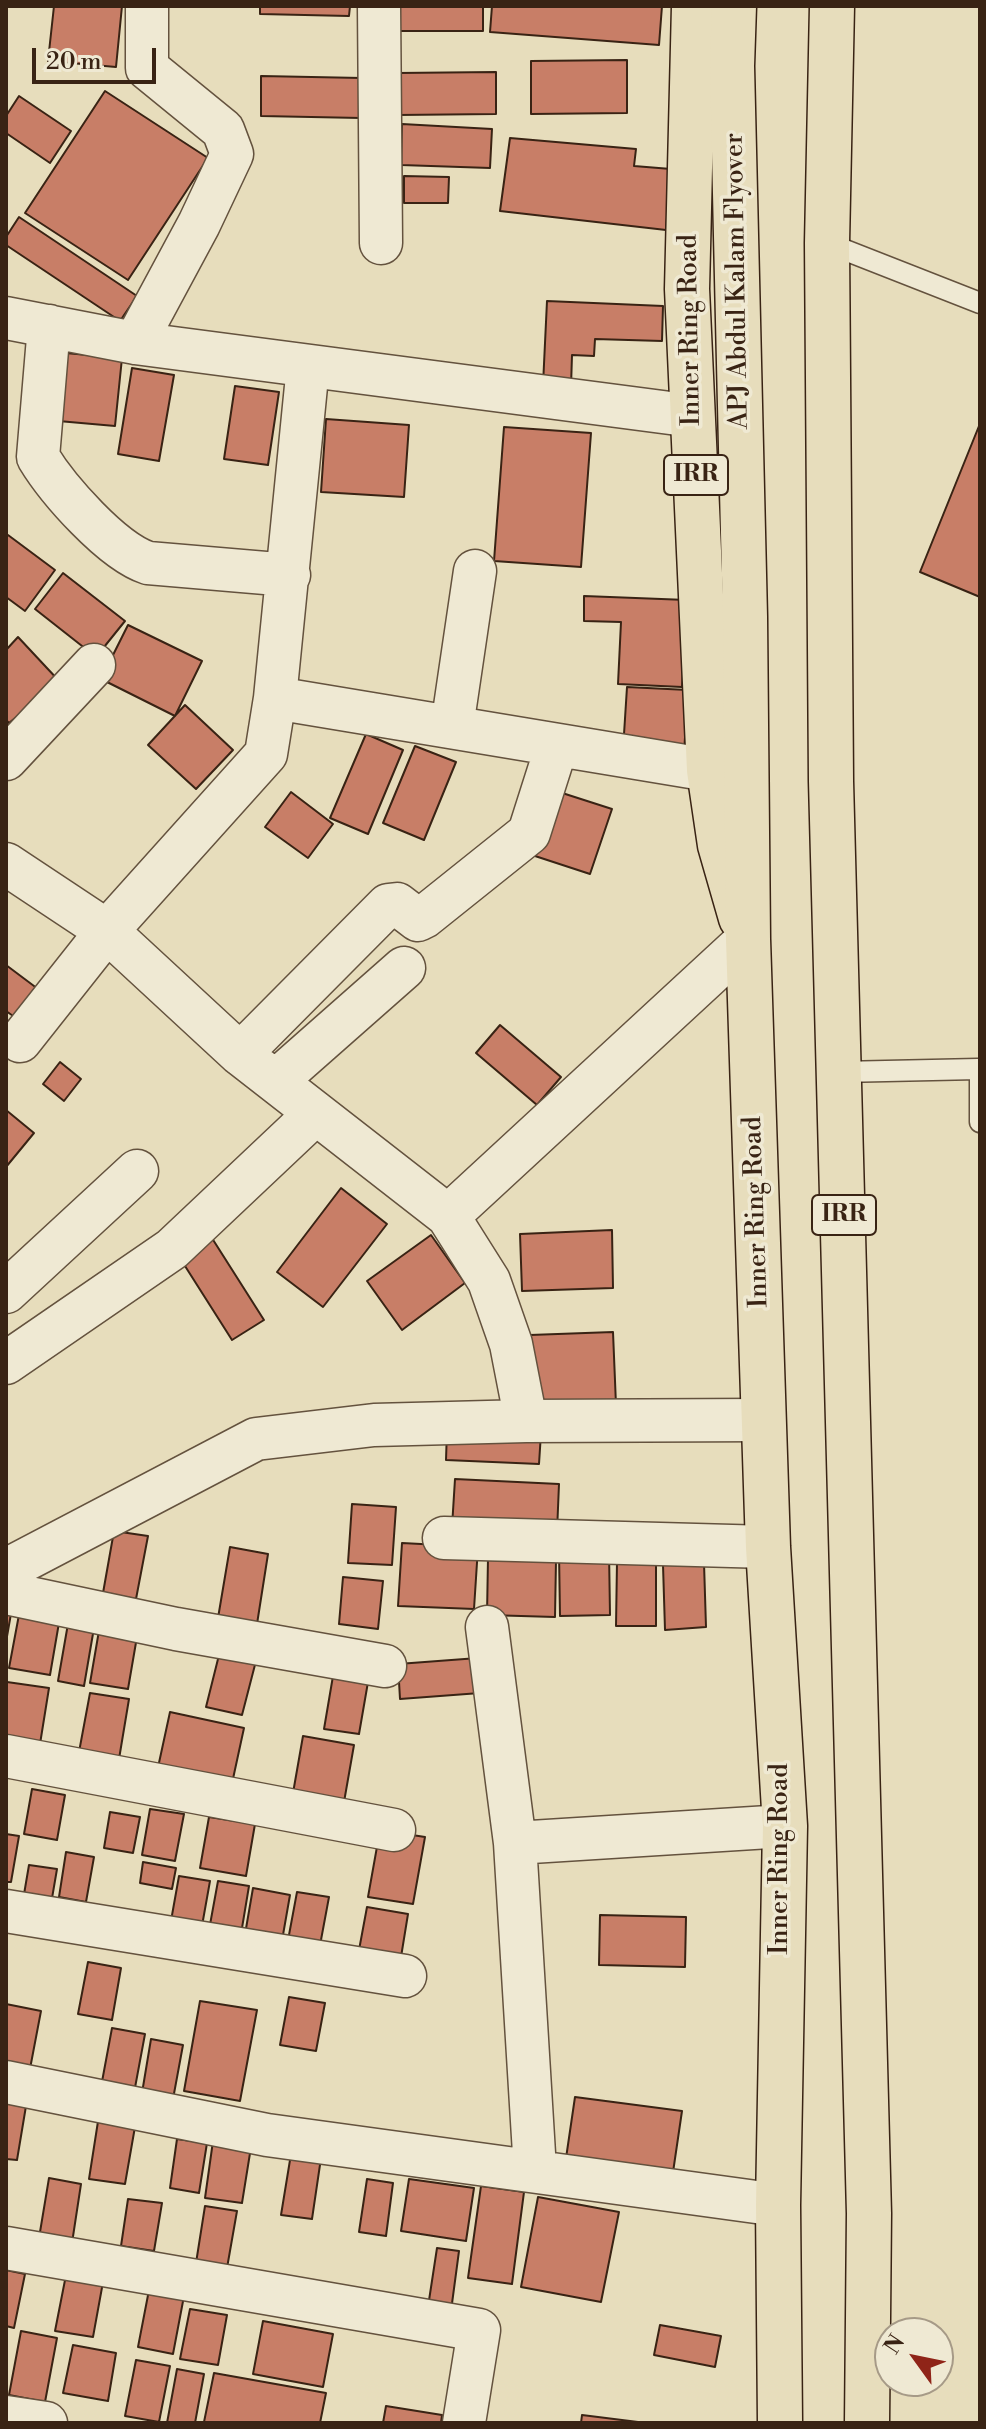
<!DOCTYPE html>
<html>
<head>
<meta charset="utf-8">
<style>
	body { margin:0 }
	#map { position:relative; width:986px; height:2429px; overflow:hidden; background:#e7ddbc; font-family:"Libre Bodoni",serif }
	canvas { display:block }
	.frame { position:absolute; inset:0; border:8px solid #392314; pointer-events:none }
	.north { position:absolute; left:874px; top:2317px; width:80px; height:80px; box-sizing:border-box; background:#efe9d3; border:2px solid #a69a87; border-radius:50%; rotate:303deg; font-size:22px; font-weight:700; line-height:32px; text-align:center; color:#392314 }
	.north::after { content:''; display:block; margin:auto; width:28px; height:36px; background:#8f2418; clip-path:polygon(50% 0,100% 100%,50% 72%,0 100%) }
	.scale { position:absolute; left:32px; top:48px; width:124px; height:36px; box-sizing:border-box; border:4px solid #392314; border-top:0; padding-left:10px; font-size:24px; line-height:28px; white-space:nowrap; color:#392314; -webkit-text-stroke:6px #efe9d3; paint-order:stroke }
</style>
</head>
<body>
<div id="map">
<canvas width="986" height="2429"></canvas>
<div class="frame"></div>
<div class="north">N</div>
<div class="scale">20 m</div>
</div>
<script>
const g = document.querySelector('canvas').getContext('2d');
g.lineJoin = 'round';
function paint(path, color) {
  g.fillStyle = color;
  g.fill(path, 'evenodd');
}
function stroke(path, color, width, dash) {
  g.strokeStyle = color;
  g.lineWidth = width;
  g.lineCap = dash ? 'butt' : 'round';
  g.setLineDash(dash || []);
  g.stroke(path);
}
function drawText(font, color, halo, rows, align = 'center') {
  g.font = font + ' "Libre Bodoni",serif';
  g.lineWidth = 7;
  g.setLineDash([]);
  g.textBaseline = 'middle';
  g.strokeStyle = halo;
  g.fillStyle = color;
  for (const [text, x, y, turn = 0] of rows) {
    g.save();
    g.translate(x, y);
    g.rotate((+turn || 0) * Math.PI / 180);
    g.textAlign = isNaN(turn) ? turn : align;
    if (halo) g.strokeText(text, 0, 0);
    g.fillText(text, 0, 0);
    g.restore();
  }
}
const building = new Path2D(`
	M54,6H122L116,67L48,61Z
	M260,6H350L349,16L260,14Z
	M397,6H483V31H398Z
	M492,6H662L659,45L490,32Z
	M627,60V113L531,114V61Z
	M496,72V114L397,115V73Z
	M261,76L362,78L361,118L261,116Z
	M105,91L208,158L128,280L25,213Z
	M19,96L71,131L50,163L6,133V116Z
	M402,124L492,129L490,168L401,165Z
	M510,138L636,149L634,166L671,169L666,230L500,211Z
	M404,176L449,177L448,203H404Z
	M19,217L137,296L120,321L6,245V237Z
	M547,301L663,306L662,341L595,339L594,356L572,355L571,387L543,385Z
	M54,352L122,358L115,426L47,420Z
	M132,368L174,375L159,461L118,454Z
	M235,386L279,392L268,465L224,459Z
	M326,419L409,425L404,497L321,492Z
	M979,426L980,427V597L920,572Z
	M504,427L591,433L581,567L494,561Z
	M8,535L55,570L25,611L6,597V538Z
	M63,573L125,621L96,657L35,609Z
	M584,596L687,600L682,687L618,684L621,622L584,621Z
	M128,625L202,661L175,716L101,679Z
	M18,637L60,682L9,723L6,720V650Z
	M627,687L688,690L684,753L623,750Z
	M185,705L233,750L196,789L148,745Z
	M366,734L403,750L368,834L330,818Z
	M415,746L456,762L424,840L383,823Z
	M556,791L612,809L590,874L535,856Z
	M291,792L333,824L308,858L265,827Z
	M6,965L38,989L16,1018L6,1011Z
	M500,1025L561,1077L537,1105L476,1053Z
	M60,1062L81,1079L64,1101L43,1084Z
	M6,1110L34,1133L6,1167Z
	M341,1188L387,1224L323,1307L277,1272Z
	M612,1230L613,1288L522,1291L520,1234Z
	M210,1235L264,1320L232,1340L178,1255Z
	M431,1235L465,1283L402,1330L367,1281Z
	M613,1332L616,1405L534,1409L530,1335Z
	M447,1429L541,1433L539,1464L446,1460Z
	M455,1479L559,1484L557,1532L452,1527Z
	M352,1504L396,1507L392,1565L348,1563Z
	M114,1531L148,1536L136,1599L103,1593Z
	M402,1543L478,1547L474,1609L398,1606Z
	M230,1547L268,1554L257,1624L218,1618Z
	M609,1550L610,1615L560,1616L559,1552Z
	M488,1558L556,1560L555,1617L487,1615Z
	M617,1562L656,1563V1626H616Z
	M704,1563L706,1627L665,1630L663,1565Z
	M343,1577L383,1581L378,1629L339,1624Z
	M21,1604L61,1611L50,1675L9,1668Z
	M6,1607L12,1608L6,1642Z
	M69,1618L95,1622L84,1686L58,1681Z
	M101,1619L139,1625L128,1689L90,1683Z
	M221,1647L257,1657L242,1715L206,1707Z
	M478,1658L480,1693L400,1699L398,1664Z
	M333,1676L368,1682L359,1734L324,1729Z
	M7,1682L49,1688L40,1744L6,1739Z
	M90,1693L129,1699L119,1759L79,1752Z
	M170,1712L244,1728L231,1788L157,1772Z
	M303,1736L354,1745L344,1802L293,1793Z
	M32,1789L65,1795L57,1840L24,1834Z
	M150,1809L184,1814L175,1861L142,1855Z
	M110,1812L140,1817L133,1853L104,1848Z
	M209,1817L255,1824L246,1876L200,1868Z
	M380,1830L425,1837L413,1904L368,1897Z
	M6,1834L19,1836L11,1882H6Z
	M66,1852L94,1857L86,1902L59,1897Z
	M143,1862L176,1868L172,1889L140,1883Z
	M29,1865L57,1869L50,1910L22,1906Z
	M179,1876L210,1881L200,1937L169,1932Z
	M218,1881L249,1886L239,1946L207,1941Z
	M253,1888L290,1895L280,1952L243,1946Z
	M297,1892L329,1897L318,1956L286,1951Z
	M367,1907L408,1914L401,1957L359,1950Z
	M600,1915L686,1917L685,1967L599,1965Z
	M88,1962L121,1968L112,2020L78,2014Z
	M289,1997L325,2003L316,2051L280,2045Z
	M200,2001L257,2010L240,2101L184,2091Z
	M6,2004L41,2011L29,2074L6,2070Z
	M112,2028L145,2034L134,2093L101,2087Z
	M151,2039L183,2045L173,2099L142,2093Z
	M6,2091L28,2094L17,2160L6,2159Z
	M575,2097L682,2111L672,2179L565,2165Z
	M99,2115L136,2121L125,2184L89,2179Z
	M177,2139L207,2143L199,2193L170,2188Z
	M213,2141L251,2147L242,2203L205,2198Z
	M291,2154L321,2158L312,2219L281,2215Z
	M49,2178L81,2184L72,2243L39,2238Z
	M367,2179L393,2183L386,2236L359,2232Z
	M409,2179L474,2188L466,2241L401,2231Z
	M481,2186L524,2192L512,2284L468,2278Z
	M538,2197L619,2212L601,2302L521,2287Z
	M128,2199L162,2203L154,2251L121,2246Z
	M205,2206L237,2211L227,2268L196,2263Z
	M437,2248L459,2251L451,2311L428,2307Z
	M6,2270L25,2274L14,2328L6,2326Z
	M66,2275L103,2282L93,2337L55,2331Z
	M149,2290L184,2296L173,2354L138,2347Z
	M190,2309L227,2315L218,2365L180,2359Z
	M263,2321L333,2334L323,2387L253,2374Z
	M660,2325L721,2336L715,2367L654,2355Z
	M21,2331L57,2338L45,2402L9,2395Z
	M73,2345L116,2353L108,2401L63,2393Z
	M136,2360L170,2366L159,2422L125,2416Z
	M177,2369L204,2374L195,2423H167Z
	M214,2373L326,2393L320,2423L204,2422Z
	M386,2406L442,2415L441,2423H383Z
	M582,2415L646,2423H581Z`);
const service = new Path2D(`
	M827,243L980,303
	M980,1069V1122
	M840,1072L978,1069`);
const minor = new Path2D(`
	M379,6L381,243
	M6,318L135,343L693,416
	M49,326L38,457C58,490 112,551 148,563L289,575
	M135,343L199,224L232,154L223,130L147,68V6
	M308,366L275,698L709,770
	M452,727L475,571
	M6,759L94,665
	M6,864L107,931L240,1054L448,1216L489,1281L511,1344L526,1421
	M20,1041L107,931L266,754L275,698
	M240,1054L388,905L397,904L418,920L424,917L529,833L557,745
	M277,1080L404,968
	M448,1216L748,939
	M6,1292L137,1171
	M6,1363L172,1249L315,1114
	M444,1538L768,1547
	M6,1570L256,1439L374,1425L526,1421L764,1420
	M6,1593L176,1629L385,1666
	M487,1627L515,1843L535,2170
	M6,1756L394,1830
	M515,1843L785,1826
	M6,1911L405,1976
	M6,2082L267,2135L778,2205
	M6,2248L479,2330L464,2423
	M6,2417L46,2423`);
const primary = new Path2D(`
	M694,6L687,289L709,770L720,845L741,918`);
const trunk = new Path2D(`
	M734,6L732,66L745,617L748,939L768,1547L785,1826L778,2205L780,2423
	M832,6L827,243L831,781L869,2213L867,2423`);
const shields = [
	[696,475,64],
	[844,1215,64]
];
const shieldNames = [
	["IRR",696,475],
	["IRR",844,1215]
];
const streetNames = [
	["APJ Abdul Kalam Flyover",738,281,-91],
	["Inner Ring Road",691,330,-91],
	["Inner Ring Road",757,1212,-92],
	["Inner Ring Road",781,1859,-90]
];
paint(building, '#c87e67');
stroke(building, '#392314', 2);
stroke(service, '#64523e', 23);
stroke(minor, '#64523e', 45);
stroke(primary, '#392314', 47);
stroke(trunk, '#392314', 47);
stroke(service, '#efe9d3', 20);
stroke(minor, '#efe9d3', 42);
stroke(primary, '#e7ddbc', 44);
stroke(trunk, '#e7ddbc', 44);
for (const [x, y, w] of shields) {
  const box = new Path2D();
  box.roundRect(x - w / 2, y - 20, w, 40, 6);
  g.fillStyle = '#efe9d3';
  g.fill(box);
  stroke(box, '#392314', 2);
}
drawText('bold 24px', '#392314', null, shieldNames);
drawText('26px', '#392314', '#efe9d3', streetNames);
</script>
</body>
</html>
